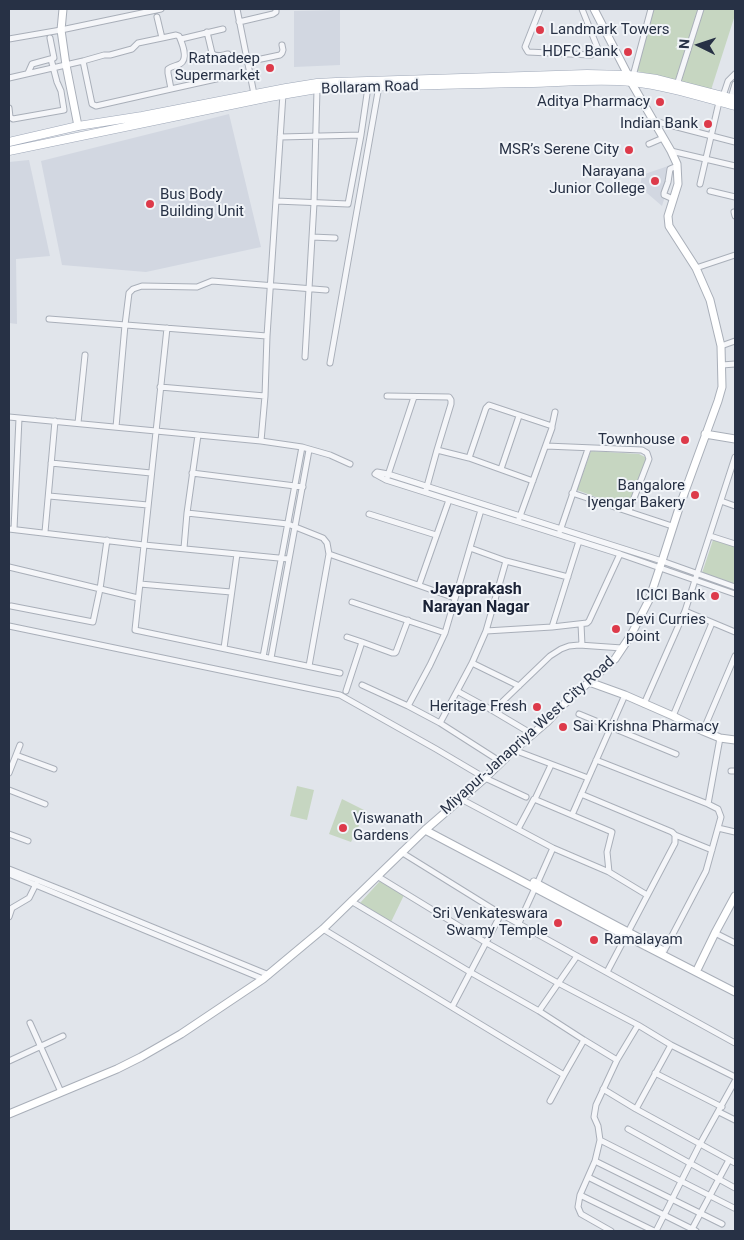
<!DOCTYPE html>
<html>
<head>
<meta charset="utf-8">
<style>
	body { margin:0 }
	#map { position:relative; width:744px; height:1240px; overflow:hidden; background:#e1e5eb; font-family:Roboto,sans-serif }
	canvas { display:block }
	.frame { position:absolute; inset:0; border:10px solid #273145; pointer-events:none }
	.north { position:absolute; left:674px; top:20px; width:50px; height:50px; -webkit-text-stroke:4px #f1f4f8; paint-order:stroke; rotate:274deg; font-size:14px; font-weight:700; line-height:20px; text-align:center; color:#273145 }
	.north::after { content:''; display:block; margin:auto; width:18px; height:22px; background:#273145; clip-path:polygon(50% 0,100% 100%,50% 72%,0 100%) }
</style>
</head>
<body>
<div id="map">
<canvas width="744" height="1240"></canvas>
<div class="frame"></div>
<div class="north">N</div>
</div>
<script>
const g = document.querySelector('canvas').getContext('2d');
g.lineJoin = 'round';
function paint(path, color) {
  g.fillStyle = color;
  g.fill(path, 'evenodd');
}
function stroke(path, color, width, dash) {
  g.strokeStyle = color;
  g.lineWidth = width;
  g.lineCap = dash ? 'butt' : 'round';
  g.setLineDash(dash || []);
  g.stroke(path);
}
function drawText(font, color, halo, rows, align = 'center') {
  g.font = font + ' Roboto,sans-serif';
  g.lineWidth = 4;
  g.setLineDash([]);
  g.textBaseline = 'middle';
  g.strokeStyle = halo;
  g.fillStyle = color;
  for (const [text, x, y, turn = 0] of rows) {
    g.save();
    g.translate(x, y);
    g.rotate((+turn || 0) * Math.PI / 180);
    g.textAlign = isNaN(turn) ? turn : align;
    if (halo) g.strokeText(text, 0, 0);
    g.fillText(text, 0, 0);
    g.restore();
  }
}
const built = new Path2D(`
	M340,10V65L294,67V11Z
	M229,114L261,247L146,272L62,265L41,161Z
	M29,160L50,256L16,259L17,324L9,323V162Z
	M671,165L672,173L662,206L640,187L642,175Z`);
const green = new Path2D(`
	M654,9H735V15L711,90L637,71Z
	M591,451L639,454L645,457L646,462L628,509L577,490Z
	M713,540L735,547V584L702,573Z
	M297,786L314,790L307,820L290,816Z
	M342,799L366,811L351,842L329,834Z
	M380,881L405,893L391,922L360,903Z`);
const street = new Path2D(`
	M237,9L254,94
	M540,9L525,47L528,52L591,55L598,49L582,9
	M239,22L273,14L276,12V9
	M207,32L212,53C216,58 222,55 228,54
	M9,39L61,30L161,9
	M181,39L223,29
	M83,61L92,104L96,106L171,89L168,73V69C172,66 176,66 180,64C189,59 182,43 179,36L176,35L162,38L157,17
	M247,62L280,55L282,53L283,50L282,45
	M28,73L32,64L54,58L50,38
	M633,76L651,9
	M9,78L83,61L104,55H110L132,49L138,43L162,38
	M677,85L701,9
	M171,89L234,75
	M723,96L728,81L735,74
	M731,98L735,84
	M9,108L10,117L13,119L64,110L61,91L57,82L51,59
	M654,121L735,142
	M280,137L361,135
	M649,144L663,138
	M671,151L735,166
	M700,184L719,102
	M710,191L735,197
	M673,199L664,195V193L668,182L670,169L677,166
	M276,201L348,204L361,135L368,87
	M734,212L735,216
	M312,237L335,238
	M696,268L735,255
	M49,319L267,336
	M167,328L135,630L340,673
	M721,346L735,341
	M305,357L314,203L317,89
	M330,363L379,86
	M722,365L735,364
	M160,387L265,396
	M387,396L449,397L451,400V404L437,450L426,490
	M9,417L261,441L302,447L330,455L350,464
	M78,423L85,355
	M116,427L125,325L129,293L133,289L142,286L197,287L212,281L326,290
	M261,441L265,396L267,336L283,94
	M546,446L642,450L647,453L649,459L629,511
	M437,450L469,458L533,481
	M469,458L486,408L489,405L552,426
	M51,463L151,473
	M501,469L519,416
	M192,473L303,487
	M375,474L377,472L388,474L662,561L735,587
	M375,474L386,480L620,554L735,594
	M387,478L414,397
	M572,493L672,526
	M49,496L148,505
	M721,501L735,506
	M187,513L288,524L323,538L327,543L329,554L309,666
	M369,514L436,535
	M519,519L552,428V426L555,412
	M9,529L144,545L289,559
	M14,529L19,418
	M560,531L588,449
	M45,532L55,421
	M710,536L735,544
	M184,548L187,513L198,435
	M470,548L506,561L568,577
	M329,554L455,598
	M9,567L138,598
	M140,584L231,592
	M419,585L449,500
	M352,602L445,633
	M11,606L93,622L100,589L107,540
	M685,611L735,632
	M581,624L582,645
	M9,626L340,695L436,749L485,778L526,797
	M552,627L579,541
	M486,631L552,627L587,623L589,621L620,554
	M347,637L362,642
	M224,648L237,554
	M263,657L302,447
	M271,658L309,450
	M472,663L519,686
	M362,685L408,706L440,723L501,762
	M346,691L362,642L392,653H395L396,652L408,620
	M457,691L490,709L532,734
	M644,704L685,611L735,457
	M408,706L430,665L445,633L481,510
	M490,709L499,705L550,656L561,649L569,646L579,645L622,648
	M579,714L676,754
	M673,716L712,623
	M440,723L472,663L486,631L506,561
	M703,731L735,656
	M514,750L588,778
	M16,755L54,769
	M596,760L708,804L718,809L721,817L706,871L664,951
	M731,771H735
	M9,773L20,745
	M9,790L45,804
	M581,794L672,832L675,835V843L607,972
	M461,799L553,848L609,872L647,895
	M535,799L551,765
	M708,804L720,738
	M572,815L625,695
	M718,828L735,832
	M518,829L534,799L612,832L607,852L609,872
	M9,834L28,841
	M675,835L712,850
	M401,852L501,914L577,956L735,1043
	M9,869L72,894L269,975
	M9,874L263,979
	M377,876L485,942L558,983L638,1025L671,1045L735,1077
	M537,884L553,848
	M351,901L470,972L539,1011L584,1040L617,1060
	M9,917L12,908L29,898L36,884
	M519,923L535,888
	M323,929L564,1075
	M715,933L735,943
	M452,1007L501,914
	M539,1011L577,956
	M30,1023L61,1092
	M9,1061L63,1036
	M655,1073L722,1107
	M603,1089L636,1109L735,1163
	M550,1101L564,1075L584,1040
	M636,1109L671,1045
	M719,1112L735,1120
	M628,1129L735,1188
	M600,1140L734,1208
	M595,1161L722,1224
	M588,1177L696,1231
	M580,1195L654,1231
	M611,1231L581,1214L578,1207L580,1195L595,1161L600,1140L598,1126L594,1117L596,1105L617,1060L638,1025
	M656,1231L700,1144L735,1081
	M691,1231L729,1160`);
const secondary = new Path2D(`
	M63,9L61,30L66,65L78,126
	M594,9L628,75
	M705,434L735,439
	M589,682L625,695L673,716L703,731L720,738L735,740
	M425,830L626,936L735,992
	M534,882L662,950
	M698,968L715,933L735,896
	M9,1114L117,1069L141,1057L181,1034L263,979L323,929L425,830L485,778L514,750L548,721L562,706L615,659L631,635L649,600L662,561L680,505L718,401L722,387L721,346L710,300L696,268L669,226L668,216L678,184L677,164L671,151L631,82`);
const primary = new Path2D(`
	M9,142L78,126L142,116L286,88L317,83L336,82L587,74L628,75L657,79L735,99
	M9,151L270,97L317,89L336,88C399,86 462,84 526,83C561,83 596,78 632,82C667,86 701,97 735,106`);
const markers = [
	[540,30,5,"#dd3a4a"],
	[628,52,5,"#dd3a4a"],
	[270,68,5,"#dd3a4a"],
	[660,102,5,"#dd3a4a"],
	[708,124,5,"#dd3a4a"],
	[629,150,5,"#dd3a4a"],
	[655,181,5,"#dd3a4a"],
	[150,204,5,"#dd3a4a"],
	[685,440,5,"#dd3a4a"],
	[695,495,5,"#dd3a4a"],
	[715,596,5,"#dd3a4a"],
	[616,629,5,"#dd3a4a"],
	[537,707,5,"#dd3a4a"],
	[563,727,5,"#dd3a4a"],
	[343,828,5,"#dd3a4a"],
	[558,923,5,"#dd3a4a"],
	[594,940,5,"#dd3a4a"]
];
const poiNames = [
	["Landmark Towers",550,30,"left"],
	["HDFC Bank",618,52],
	["Ratnadeep",260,59],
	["Supermarket",260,76],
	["Aditya Pharmacy",650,102],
	["Indian Bank",698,124],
	["MSR’s Serene City",619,150],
	["Narayana",645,172],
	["Junior College",645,189],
	["Bus Body",160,195,"left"],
	["Building Unit",160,212,"left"],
	["Townhouse",675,440],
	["Bangalore",685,486],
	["Iyengar Bakery",685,503],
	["ICICI Bank",705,596],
	["Devi Curries",626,620,"left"],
	["point",626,637,"left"],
	["Heritage Fresh",527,707],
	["Sai Krishna Pharmacy",573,727,"left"],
	["Viswanath",353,819,"left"],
	["Gardens",353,836,"left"],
	["Sri Venkateswara",548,914],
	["Swamy Temple",548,931],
	["Ramalayam",604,940,"left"]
];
const streetNames = [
	["Bollaram Road",370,88,-2],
	["Miyapur-Janapriya West City Road",528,736,-42]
];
const neighbourhoodNames = [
	["Jayaprakash",476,590],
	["Narayan Nagar",476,608]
];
paint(built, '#d2d7e1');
paint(green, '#c6d6c1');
stroke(street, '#a9afb9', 7);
stroke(secondary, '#a9afb9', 9);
stroke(primary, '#9fa8b8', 9);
stroke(street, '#f5f6f9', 5);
stroke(secondary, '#fff', 7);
stroke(primary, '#fff', 8);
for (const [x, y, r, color] of markers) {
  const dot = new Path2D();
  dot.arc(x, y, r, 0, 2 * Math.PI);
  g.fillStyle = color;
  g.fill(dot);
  stroke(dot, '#f1f4f8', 2);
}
drawText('15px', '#273145', '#f1f4f8', poiNames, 'right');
drawText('15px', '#273145', '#f1f4f8', streetNames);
drawText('bold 16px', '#1a2236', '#f1f4f8', neighbourhoodNames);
</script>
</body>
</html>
